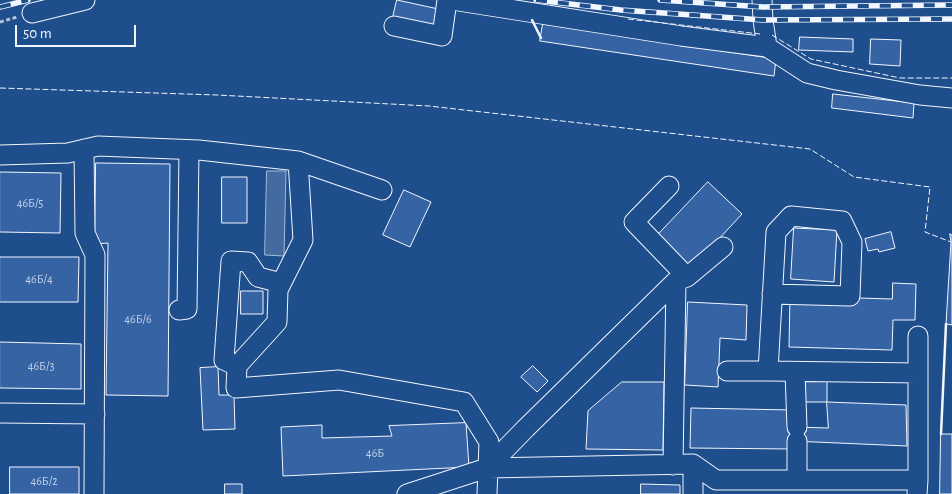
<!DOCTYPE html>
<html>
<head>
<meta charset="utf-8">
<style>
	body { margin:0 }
	#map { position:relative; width:952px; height:494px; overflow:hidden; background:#1f4e8c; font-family:"Alegreya Sans",sans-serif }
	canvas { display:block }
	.scale { position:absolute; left:15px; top:25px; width:121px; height:22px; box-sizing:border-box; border:2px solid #f2f6ff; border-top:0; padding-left:6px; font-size:15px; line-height:18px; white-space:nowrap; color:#f2f6ff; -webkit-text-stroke:4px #1f4e8c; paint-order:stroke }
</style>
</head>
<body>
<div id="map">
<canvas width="952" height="494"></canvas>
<div class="scale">50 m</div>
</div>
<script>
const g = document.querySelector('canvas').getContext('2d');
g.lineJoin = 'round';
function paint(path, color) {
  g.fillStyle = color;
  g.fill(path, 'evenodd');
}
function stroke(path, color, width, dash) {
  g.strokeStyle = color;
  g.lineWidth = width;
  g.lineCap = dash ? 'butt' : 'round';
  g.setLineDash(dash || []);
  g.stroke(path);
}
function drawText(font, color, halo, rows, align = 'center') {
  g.font = font + ' "Alegreya Sans",sans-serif';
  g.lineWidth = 4;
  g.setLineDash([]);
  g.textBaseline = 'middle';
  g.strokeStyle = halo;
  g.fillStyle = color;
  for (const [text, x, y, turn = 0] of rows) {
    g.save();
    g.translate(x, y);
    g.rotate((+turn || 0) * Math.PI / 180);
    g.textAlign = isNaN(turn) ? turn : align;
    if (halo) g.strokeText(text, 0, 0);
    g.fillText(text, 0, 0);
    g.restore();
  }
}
const water = new Path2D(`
	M267,171H286L284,256L265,255Z`);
const building = new Path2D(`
	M397,0L443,10L439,27L393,17Z
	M543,24L776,59L774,76L540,41Z
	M800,37L853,39V52L799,50Z
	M871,39L901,40L900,66L870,64Z
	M833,94L914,103L913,118L832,108Z
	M96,163L170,164L168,396L106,395L108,243L95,244Z
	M0,172L61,173L60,233L0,232Z
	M222,177H247V223H222Z
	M708,182L742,214L690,270L656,237Z
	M404,190L431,202L410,247L383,235Z
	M794,228L837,230L834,282L791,279Z
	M891,232L895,248L879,252L878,249L868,251L865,239Z
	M950,234L952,235V325L946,324L951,242Z
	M0,257H79L78,302H0Z
	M893,283L916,284L915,320H893L892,350L789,347L790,296L892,299Z
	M241,291H263V314H241Z
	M688,302L747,305L746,340L720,338L718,387L685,385Z
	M0,342L81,344V389L0,388Z
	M533,366L548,381L537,392L521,377Z
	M218,367L219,395H234L235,429L203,430L200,368Z
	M804,377H827V402H804Z
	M622,382H664L663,450L586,449L588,411Z
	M827,402L906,405L907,446L792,441V449L690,448L691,408L792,410V427L828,428Z
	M466,423L469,467L283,476L281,427L322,425V438L392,436L389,426Z
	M941,434H952V494H940Z
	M10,467H79V494H10Z
	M225,484H242V494H225Z
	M641,484L680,485V494H641Z`);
const path = new Path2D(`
	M0,22L17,17`);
const minor = new Path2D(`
	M452,0L681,36L767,47L807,73L836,80L920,95L952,98
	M762,0L763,20L767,47
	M32,13L85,0
	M394,26L442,36L447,0
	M84,149L85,233L95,255L94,494
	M0,155L68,153L98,146L199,150L298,161L382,190
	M298,161L303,240L278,290L277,322L237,366L236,388L339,380L464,402L489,442L487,494
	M669,186L634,222L687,277
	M772,294L850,296L852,242L842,221L791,216L776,232L768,371L918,373
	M179,310L187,309L189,150
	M237,366L224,360L231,261L248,262L258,277L281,283
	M727,371H768
	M795,372L797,427
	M0,413L95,414
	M797,441V479
	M673,465L676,281
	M487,468L526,428L676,281L687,277L723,247
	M918,480V336
	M407,494L487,468L693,464L716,480H918L917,494
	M693,494V464`);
const rail = new Path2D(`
	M536,0L621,10L763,20L952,19
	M660,0L763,7L952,5
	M0,7L28,0`);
const fence = new Path2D(`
	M628,19L760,34
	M772,35L811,59L900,78H952
	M0,88L217,95L429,106L810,149L854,177L930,187L925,232L951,242`);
const wall = new Path2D(`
	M532,20L541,38
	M941,434L946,324`);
const numberNames = [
	["46Б/5",30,203],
	["46Б/4",39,279],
	["46Б/6",138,319],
	["46Б/3",41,366],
	["46Б",375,453],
	["46Б/2",44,481]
];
paint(water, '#446ba0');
stroke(water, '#a8bbd7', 1);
paint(building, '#3563a3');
stroke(building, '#f2f6ff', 1);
stroke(minor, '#f2f6ff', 21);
stroke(path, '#b3c4dc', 3, [4, 2.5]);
stroke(minor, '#1f4e8c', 19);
stroke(rail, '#f2f6ff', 5.5);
stroke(rail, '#1f4e8c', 4, [11]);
stroke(fence, '#f2f6ff', 1, [6, 2.5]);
stroke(wall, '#f2f6ff', 2.5);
drawText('12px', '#c3d1e8', null, numberNames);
</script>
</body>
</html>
